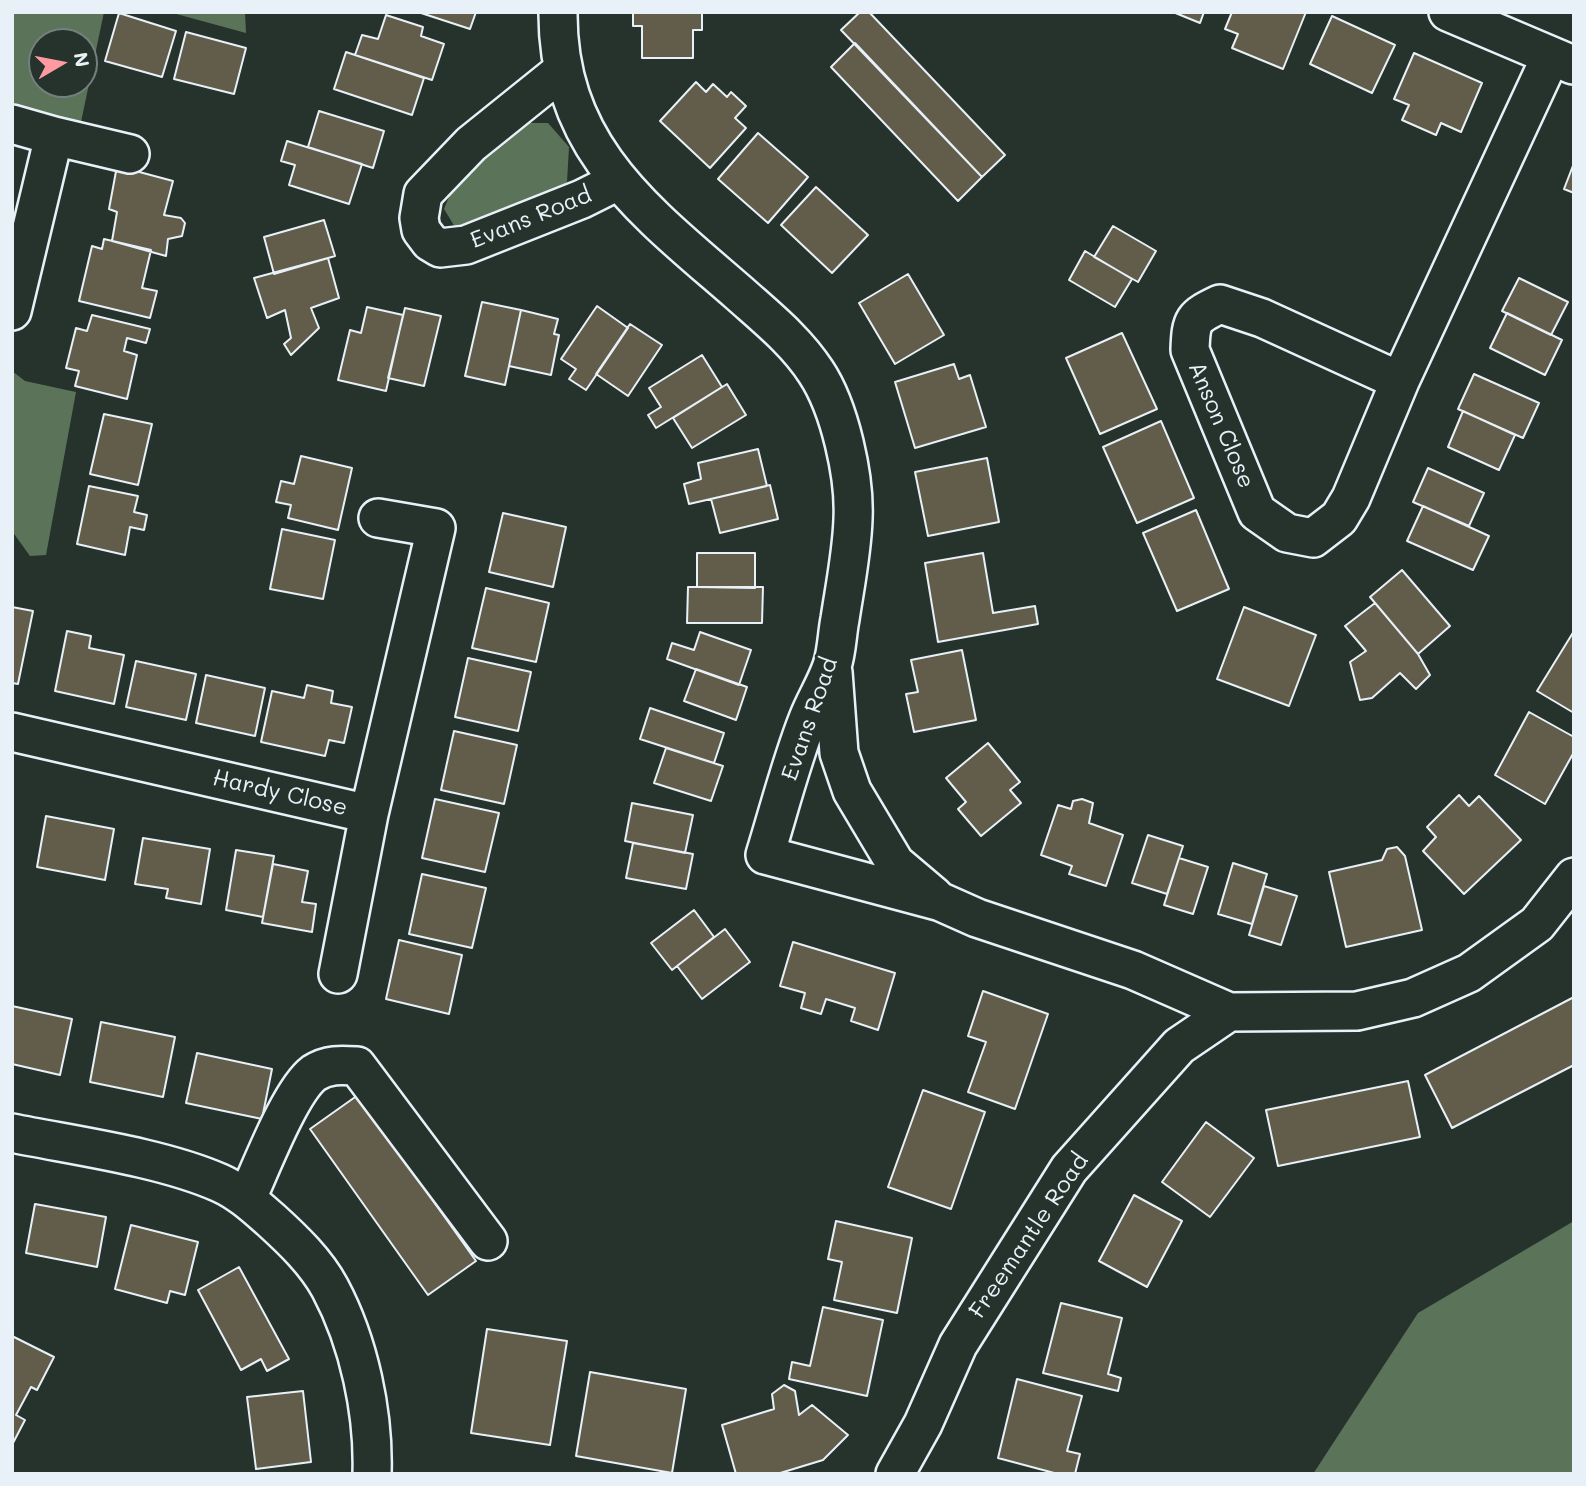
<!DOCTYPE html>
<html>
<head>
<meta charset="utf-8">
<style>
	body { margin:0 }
	#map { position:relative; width:1586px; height:1486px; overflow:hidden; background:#26332d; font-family:Mali,sans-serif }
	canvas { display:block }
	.frame { position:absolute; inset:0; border:14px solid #e8f1f8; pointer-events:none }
	.north { position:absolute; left:28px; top:28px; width:70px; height:70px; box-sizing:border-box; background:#26332d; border:2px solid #747f7e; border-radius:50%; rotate:80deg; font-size:19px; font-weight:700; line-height:28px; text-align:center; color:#e8f1f8 }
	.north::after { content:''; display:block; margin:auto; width:24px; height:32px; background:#ff9aa2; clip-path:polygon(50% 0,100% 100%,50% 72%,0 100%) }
</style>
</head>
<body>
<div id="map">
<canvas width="1586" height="1486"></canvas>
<div class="frame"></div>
<div class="north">N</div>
</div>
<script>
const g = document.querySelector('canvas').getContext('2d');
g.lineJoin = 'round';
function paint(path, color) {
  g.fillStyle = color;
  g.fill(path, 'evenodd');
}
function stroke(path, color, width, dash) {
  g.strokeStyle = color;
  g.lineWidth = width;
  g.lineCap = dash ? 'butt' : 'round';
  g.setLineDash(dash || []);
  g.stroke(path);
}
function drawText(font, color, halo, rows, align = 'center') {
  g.font = font + ' Mali,sans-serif';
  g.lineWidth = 6;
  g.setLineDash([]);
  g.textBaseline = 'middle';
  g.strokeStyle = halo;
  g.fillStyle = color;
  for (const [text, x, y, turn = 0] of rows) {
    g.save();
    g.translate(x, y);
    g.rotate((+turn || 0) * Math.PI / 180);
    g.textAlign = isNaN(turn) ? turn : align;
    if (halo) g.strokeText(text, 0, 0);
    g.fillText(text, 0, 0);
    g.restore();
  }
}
const green = new Path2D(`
	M12,12H104L81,122L12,104ZM42,42H84V84H42Z
	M169,12H245L246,33Z
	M522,123H548L569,147L567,182L552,194L455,227L444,209L455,182Z
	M12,371L25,381L76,392L46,555L30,556L12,531Z
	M1574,1221V1474H1313L1418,1313Z`);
const building = new Path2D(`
	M418,12H476L470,29Z
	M633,12H702V30H693V58H642V26H633Z
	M860,12H869L1005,155L982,177L841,30Z
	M1173,12H1204L1200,23Z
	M1232,12H1306L1283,69L1232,48L1238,34L1225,29Z
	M119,13L176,31L162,77L105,61Z
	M386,15L423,27L421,36L444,44L432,80L355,55L362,35L378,39Z
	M1332,16L1395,45L1372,93L1310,64Z
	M186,32L246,48L234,94L174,79Z
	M855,43L982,177L958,201L831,67Z
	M346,52L424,78L412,115L334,89Z
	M1414,53L1482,83L1461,132L1441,123L1436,135L1402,120L1409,105L1394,99Z
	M696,82L706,92L713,84L727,97L731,92L746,106L735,118L746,128L710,168L660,121Z
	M319,111L384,131L373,168L308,147Z
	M758,133L808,177L768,223L718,179Z
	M287,141L362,164L349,204L289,185L295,165L281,161Z
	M1574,163V193L1564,189Z
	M117,166L173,181L164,215L181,218L185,223L182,236L168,239L166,256L112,241L117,212L109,209Z
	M816,187L868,235L832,273L781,225Z
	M324,220L335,256L274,274L264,237Z
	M1113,226L1156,251L1138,282L1094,257Z
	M104,239L151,250L142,288L157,291L150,318L79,301L92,246L102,249Z
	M1085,251L1132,279L1115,307L1069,280Z
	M328,258L339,298L311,308L319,328L291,355L284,344L291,338L285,310L267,318L254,278Z
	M908,274L944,335L895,364L859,303Z
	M1519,278L1568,302L1551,335L1502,311Z
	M482,302L521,310L505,385L465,376Z
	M597,306L628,328L586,390L569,379L576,369L561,359Z
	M367,307L403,315L386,391L338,380L350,330L361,333Z
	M405,308L441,316L424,386L388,378Z
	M521,310L558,319L554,334L559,335L551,375L509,366Z
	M1507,313L1562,340L1545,375L1490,348Z
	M92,315L150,329L146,343L127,338L124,351L137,355L127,399L75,386L79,371L66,368L76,328L87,331Z
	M630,324L662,345L628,396L596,374Z
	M1122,333L1157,409L1100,434L1066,358Z
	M702,355L722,387L656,428L648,415L661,407L649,388Z
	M954,364L959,379L970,375L986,427L915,448L895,382Z
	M1474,374L1539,403L1523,438L1458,409Z
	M727,384L746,415L692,448L673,418Z
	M1463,411L1515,435L1499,470L1448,447Z
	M104,414L152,424L138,485L90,474Z
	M1161,421L1194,498L1137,523L1103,447Z
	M758,449L767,486L689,504L684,484L701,479L698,463Z
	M301,456L352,468L338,530L288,518L291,505L276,502L281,481L294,484Z
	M987,458L999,522L928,536L915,472Z
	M1428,468L1484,493L1469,526L1413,502Z
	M770,485L778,519L720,533L711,499Z
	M89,486L138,496L134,512L147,515L144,530L130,527L125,555L77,544Z
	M1423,506L1489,536L1473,570L1407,541Z
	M1196,510L1229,589L1177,611L1143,533Z
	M503,513L566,527L553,587L489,572Z
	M282,529L335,540L323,599L270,589Z
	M697,553H755V588L697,587Z
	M983,553L993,613L1035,606L1038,624L938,642L925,563Z
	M1402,570L1450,626L1418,654L1370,597Z
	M688,587H763L762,623H687Z
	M486,588L549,603L536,662L472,648Z
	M1375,603L1418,654L1430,675L1416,689L1400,673L1372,698L1360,700L1350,662L1366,651L1345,626Z
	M12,607L33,611L18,684L12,683Z
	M1244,607L1316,635L1289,706L1217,679Z
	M67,631L91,636L89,648L124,655L114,704L55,691Z
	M1574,631V713L1537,691Z
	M700,632L751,650L739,685L667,659L672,643L694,650Z
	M962,650L976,720L914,732L906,694L918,692L911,660Z
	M468,658L531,672L518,731L455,717Z
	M136,661L196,674L186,720L126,707Z
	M696,669L747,687L736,720L684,701Z
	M206,675L265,688L255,736L196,723Z
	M307,685L333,691L331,703L352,707L344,743L329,740L325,756L261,742L272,691L304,698Z
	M650,708L724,733L714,763L640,739Z
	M1529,712L1574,737V752L1545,804L1495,775Z
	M454,731L517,745L504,804L441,790Z
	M988,743L1020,782L1010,790L1021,803L981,836L958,809L966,802L946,778Z
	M666,748L723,766L711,801L654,783Z
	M1459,795L1469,806L1479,796L1521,840L1464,894L1423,851L1436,837L1427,827Z
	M435,799L499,813L485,872L422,858Z
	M1082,799L1093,803L1089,823L1123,835L1106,886L1069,874L1072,866L1041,855L1058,805L1071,809L1073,801Z
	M632,803L693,815L685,853L625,841Z
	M46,816L114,829L105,880L37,867Z
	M1148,835L1183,846L1167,894L1132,883Z
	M143,838L210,849L201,904L166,898L168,889L135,884Z
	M633,843L693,854L686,889L626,878Z
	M1397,847L1405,856L1422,930L1346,947L1329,872L1382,860L1387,849Z
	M236,850L274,856L263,917L226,910Z
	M1179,858L1208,867L1193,914L1164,905Z
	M1233,863L1267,874L1252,924L1218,914Z
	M273,864L308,871L302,902L316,904L312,932L262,923Z
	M422,874L486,888L472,948L409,934Z
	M1264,886L1297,896L1281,945L1249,935Z
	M694,910L714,937L672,970L651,943Z
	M725,929L750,962L702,999L677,966Z
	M399,940L462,955L449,1014L386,999Z
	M793,942L895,973L878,1030L851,1021L855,1008L826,999L821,1014L801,1008L805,993L780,986Z
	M983,991L1048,1014L1015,1109L968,1092L986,1042L968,1036Z
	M1574,997V1065L1452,1128L1425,1075Z
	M12,1006L72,1019L60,1075L12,1064Z
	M101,1022L175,1037L163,1097L90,1082Z
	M197,1053L272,1069L262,1119L186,1103Z
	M1408,1081L1420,1137L1278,1166L1266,1110Z
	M923,1090L985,1112L951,1209L888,1187Z
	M358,1095L476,1261L428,1295L310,1129Z
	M1206,1122L1254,1158L1210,1217L1162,1182Z
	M1134,1195L1182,1221L1147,1287L1099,1261Z
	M35,1204L106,1217L97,1267L26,1253Z
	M836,1221L912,1238L897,1313L834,1300L842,1262L828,1259Z
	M131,1225L198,1242L185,1295L170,1291L167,1303L115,1289Z
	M239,1267L289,1359L267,1371L261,1359L241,1370L198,1290Z
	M1061,1303L1122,1318L1108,1374L1121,1378L1118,1391L1043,1373Z
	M823,1307L883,1320L867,1396L789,1379L792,1362L810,1366Z
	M487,1329L567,1341L550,1445L471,1433Z
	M12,1336L54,1357L37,1390L31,1387L16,1415L25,1420L13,1443Z
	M590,1372L686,1389L672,1473L576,1456Z
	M1017,1379L1082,1396L1067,1451L1080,1454L1075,1474H1058L998,1458Z
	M784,1385L795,1391L799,1415L812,1405L848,1435L823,1460L777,1474H736L722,1425L774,1409L772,1394Z
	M303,1391L311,1462L256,1469L247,1397Z`);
const minor = new Path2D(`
	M558,12C557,148 646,212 739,293C767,318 796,341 816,372C840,408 855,477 853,519C852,552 845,586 840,619C837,634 837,651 832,666C826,684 815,701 808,719C791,762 779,810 765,855L941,902L977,918L1133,970L1229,1012
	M1448,12L1573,65
	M563,70L471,144L423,194L419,218L421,230L430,242L440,248L466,245L582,199L618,181
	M12,124L54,136L12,311
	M54,136L130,154
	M1400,381L1262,318L1220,304C1193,317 1191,319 1190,350L1257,512L1287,533L1313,538L1339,518L1351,498L1400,381L1551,56
	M833,672L839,753L852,791L895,863L934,896
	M12,732L369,814L436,528L378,518
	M338,974L369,814
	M12,1133C76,1146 161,1157 220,1183C240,1192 255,1206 271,1220C293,1240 316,1262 330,1288C359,1342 374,1413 372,1474
	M247,1198C261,1168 290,1091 314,1073C328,1064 341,1065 357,1066L488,1241
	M895,1474L923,1424L958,1345L1069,1169L1179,1046L1229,1012L1357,1011L1413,998L1469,973L1537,924L1574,877`);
const streetNames = [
	["Evans Road",531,218,-22],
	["Anson Close",1221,425,67],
	["Evans Road",810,719,-71],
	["Hardy Close",280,793,13],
	["Freemantle Road",1029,1236,-56]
];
paint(green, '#5b7459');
paint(building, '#625d4b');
stroke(building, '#e8f1f8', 2);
stroke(minor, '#e8f1f8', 42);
stroke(minor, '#26332d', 37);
drawText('23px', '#e8f1f8', '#26332d', streetNames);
</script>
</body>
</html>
